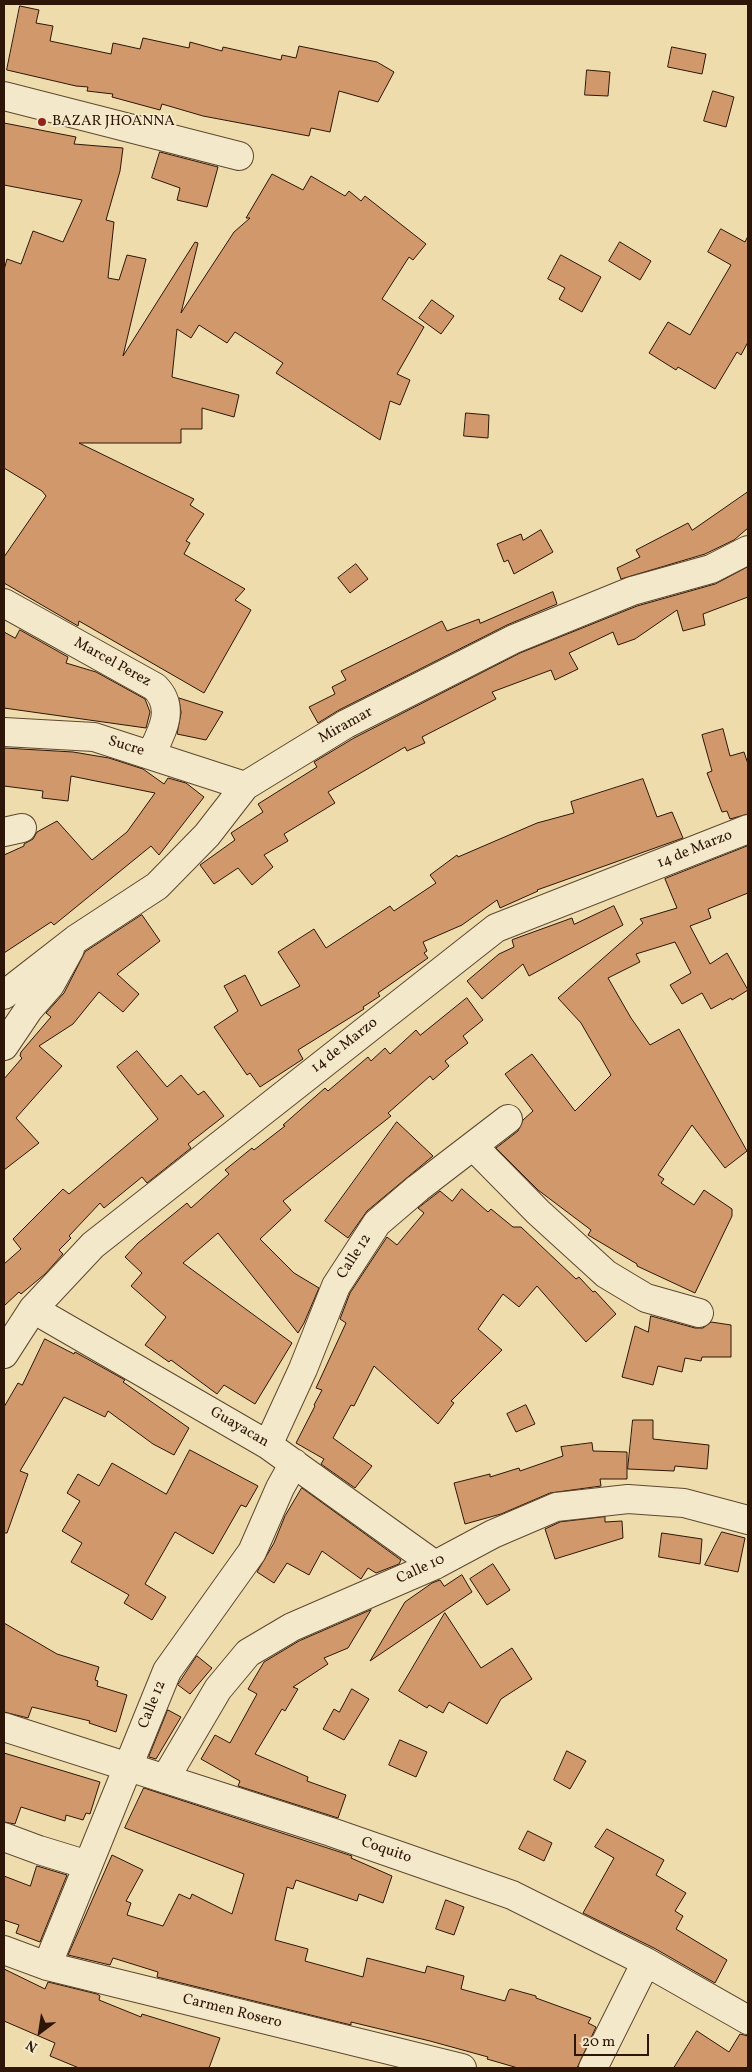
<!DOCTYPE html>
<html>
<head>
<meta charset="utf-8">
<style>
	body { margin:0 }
	#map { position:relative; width:752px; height:2072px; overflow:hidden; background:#eedcad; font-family:Vollkorn,serif }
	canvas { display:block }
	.frame { position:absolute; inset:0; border:5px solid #2d1607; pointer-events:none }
	.north { position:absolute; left:15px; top:2007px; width:50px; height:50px; -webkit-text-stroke:4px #f4e8ca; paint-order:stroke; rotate:211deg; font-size:14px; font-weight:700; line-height:20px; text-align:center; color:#2d1607 }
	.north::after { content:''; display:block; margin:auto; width:18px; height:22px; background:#2d1607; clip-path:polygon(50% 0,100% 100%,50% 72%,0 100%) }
	.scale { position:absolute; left:574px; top:2034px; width:75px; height:22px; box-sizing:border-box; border:2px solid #2d1607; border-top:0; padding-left:6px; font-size:15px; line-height:18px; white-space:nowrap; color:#2d1607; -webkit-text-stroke:4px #f4e8ca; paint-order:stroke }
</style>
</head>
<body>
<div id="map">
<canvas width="752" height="2072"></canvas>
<div class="frame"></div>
<div class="north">N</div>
<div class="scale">20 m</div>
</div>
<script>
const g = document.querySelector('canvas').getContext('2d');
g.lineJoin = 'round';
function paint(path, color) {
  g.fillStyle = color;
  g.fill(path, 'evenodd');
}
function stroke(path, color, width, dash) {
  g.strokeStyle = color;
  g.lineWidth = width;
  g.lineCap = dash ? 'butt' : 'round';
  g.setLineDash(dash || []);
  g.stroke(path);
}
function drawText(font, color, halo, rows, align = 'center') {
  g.font = font + ' Vollkorn,serif';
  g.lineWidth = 4;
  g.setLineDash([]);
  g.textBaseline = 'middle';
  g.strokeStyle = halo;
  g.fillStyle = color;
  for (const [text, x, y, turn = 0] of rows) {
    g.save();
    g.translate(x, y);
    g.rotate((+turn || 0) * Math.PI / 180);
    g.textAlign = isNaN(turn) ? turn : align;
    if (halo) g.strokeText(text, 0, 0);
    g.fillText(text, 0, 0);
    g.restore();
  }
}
const building = new Path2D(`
	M20,6L39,10L36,23L53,26L50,41L111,54L113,43L140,49L143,38L189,48L190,42L222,51L223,47L281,60L282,55L296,58L299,46L377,62L394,72L378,102L339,91L330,132L311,128L309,136L203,116L162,104L160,110L112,97L113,94L87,91L88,87L76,86L7,70Z
	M672,47L706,54L702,74L668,67Z
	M587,70L610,72L608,96L585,95Z
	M713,91L734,97L726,127L704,121Z
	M4,123L76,137L74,144L123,148L120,171L106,220L114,222L108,278L119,280L127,255L146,259L123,356L195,242L198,243L181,313L234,232L250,218H246L272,174L303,190L311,176L345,196L349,191L361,201L365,196L426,244L413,260L409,257L382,299L424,327L397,374L410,380L400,405L390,401L380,440L276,373L283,363L235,332L227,343L199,325L191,338L177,329L172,377L239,395L234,417L202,408V429H181V443H79L194,499L190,505L204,514L186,541L190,543L184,554L245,589L235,600L251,610L204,693L79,621L78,626L4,583V557L46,496L42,491L4,468V270L7,259L21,264L33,231L63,242L82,200L4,185Z
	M160,152L218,167L207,207L177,200L180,188L152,178Z
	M721,229L745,242L748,236V342L741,355L737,352L715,389L678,367L676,370L649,353L668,322L690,335L731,265L708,252Z
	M620,242L651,261L640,280L609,261Z
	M561,255L601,277L582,312L559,299L565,288L548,279Z
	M432,300L454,316L441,334L419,318Z
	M466,413L489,415L488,438L464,436Z
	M748,492V528L734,540L705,554L621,579L617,568L640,557L636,550L688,523L692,530Z
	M541,530L553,552L514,574L508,560L504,562L497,544L521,534L523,540Z
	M356,564L368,579L350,593L338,578Z
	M748,567V597L703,614L705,625L683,631L677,610L635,639L618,645L613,632L569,653L578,669L555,680L551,670L492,692L496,699L422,737L425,743L407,751L405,747L328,792L335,803L284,834L288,841L264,855L273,867L252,885L238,868L214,884L200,865L235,840L231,833L263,812L258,804L317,767L314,762L354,738L520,653L637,606L715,584Z
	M553,592L557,604L507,625L339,710L318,723L309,707L335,694L332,687L346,680L341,671L442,621L447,631L479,619L480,623Z
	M20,630L68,657L66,663L96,672L145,699L150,712L146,728L4,708V632L15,638Z
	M179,698L223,712L206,740L177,734L181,713Z
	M723,729L730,756L744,752L748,764V814L730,819L727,811L722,812L707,773L712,771L702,735Z
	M4,748L73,752L109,758L143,769L164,784L168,778L186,783L204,797L159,855L151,846L54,925L51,922L4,953V855L24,846V844L33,839L37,832L57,821L92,860L127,832L155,793L71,776L68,801L42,798L43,791L4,786Z
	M643,779L657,817L672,812L683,838L537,890L538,891L500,908L497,900L462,925L423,942L427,951L424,953L428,958L378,993L380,996L363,1007L364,1009L298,1050L303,1059L260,1087L250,1073L247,1075L214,1027L238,1011L224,986L245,975L261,1006L300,986L278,952L314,929L326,948L390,906L394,911L436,883L430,875L457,855L458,857L537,823L574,813L571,802Z
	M748,846V893L708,909L711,918L690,926L710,964L727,953L748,990L732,1000L731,998L711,1009L702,993L682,1004L670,985L691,973L675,942L636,954L640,962L608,978L631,1018L650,1045L679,1029L747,1151L725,1168L692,1125L658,1175L664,1179L661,1183L694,1205L704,1190L732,1209V1216L695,1293L637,1266V1264L588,1235L591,1230L538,1190L496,1148L518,1131L523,1120L533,1111L505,1074L532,1054L575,1111L611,1075L581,1023L558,998L643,923L640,919L677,908L665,879Z
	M614,906L623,925L529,976L523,964L482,999L467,981L499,954L514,947L512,940L514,939L572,918L574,924Z
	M142,915L160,941L117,974L139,994L123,1012L99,992L73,1024L39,1046L62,1066L16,1118L39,1143L4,1170V1079L22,1058L20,1056L21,1052L51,1017L46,1013L64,993L85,952Z
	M467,998L483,1020L463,1036L468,1043L445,1061L449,1066L433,1080L430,1076L388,1113L391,1116L283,1201L291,1210L260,1239L294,1273L319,1288L304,1323L298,1333L218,1233L183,1263L292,1343L255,1404L224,1385L217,1394L171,1360L169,1362L145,1345L166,1317L131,1286L142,1273L125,1257L138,1243L187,1203L191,1208L229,1174L225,1170L252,1148L254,1150L285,1126L283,1125L325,1088L328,1091L368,1057L371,1061L385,1048L390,1054L416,1030L420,1035Z
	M137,1051L167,1087L181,1075L198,1095L204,1091L224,1116L188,1144L191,1148L147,1183L142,1177L104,1208L100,1203L69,1236L71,1238L59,1250L63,1254L45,1274L21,1294L19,1292L4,1306V1264L21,1249L13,1239L63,1189L69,1194L158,1119L117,1067Z
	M397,1122L433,1156L367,1211L348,1238L325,1221Z
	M462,1189L488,1212L491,1209L513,1227H521L576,1279L579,1277L593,1292L595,1291L616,1314L586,1342L537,1286L519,1307L503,1294L478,1329L502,1350L451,1401L454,1403L438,1424L374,1366L354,1406L351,1405L333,1438L372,1466L355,1488L321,1464L324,1459L296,1443L315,1406L314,1405L322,1390L316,1388L346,1323L340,1319L350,1293L387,1237L397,1245L424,1213L418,1208L440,1191L452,1201Z
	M651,1316L695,1328H703L711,1322L731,1325V1357H702L701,1361L685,1358L682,1372L658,1366L653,1385L622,1377L635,1326L648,1332Z
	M45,1339L74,1354L75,1352L125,1380L123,1382L189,1428L174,1455L153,1444L108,1411L105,1417L64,1397L20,1471L28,1474L7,1533H4V1407L18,1383L22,1385Z
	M526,1405L535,1424L516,1432L507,1414Z
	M633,1420H653V1439L709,1445L707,1469L675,1466L674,1471L628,1469Z
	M592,1443L593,1451L627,1452V1479H600L601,1486L550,1493L501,1514L465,1524L454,1483L490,1474V1477L519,1468L520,1471L563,1456L561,1447Z
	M190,1450L258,1486L246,1507L241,1505L213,1554L175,1532L145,1584L166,1597L152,1620L124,1603L129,1595L71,1562L82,1543L62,1531L80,1501L67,1493L78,1474L99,1486L112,1463L166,1494Z
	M302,1488L401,1560L399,1564L376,1573L368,1568L361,1579L322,1551L309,1575L287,1563L274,1583L257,1572L274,1543L285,1516Z
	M605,1517V1522L622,1521L623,1538L555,1559L545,1529L560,1522Z
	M722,1532L745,1538L738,1572L705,1565Z
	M662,1533L702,1539L700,1564L659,1557Z
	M493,1564L510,1590L487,1605L470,1579Z
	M462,1575L472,1592L370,1661L405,1602L432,1583L440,1580L444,1586Z
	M371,1610L348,1648L324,1658L328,1664L293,1687L298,1689L285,1711L282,1709L255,1754L308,1777L307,1781L346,1795L338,1818L238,1786L240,1781L201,1759L215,1735L230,1743L257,1694L248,1689L264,1662L299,1641Z
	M445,1613L481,1668L512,1648L532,1679L501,1699L487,1724L449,1702L443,1713L429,1705L427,1708L399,1691Z
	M4,1623L57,1654L99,1667L95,1680L98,1681L97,1686L127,1695L116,1732L89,1723L90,1721L32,1707L28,1718L4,1712Z
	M197,1656L212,1668L190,1694L178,1685Z
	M352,1689L369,1699L344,1740L323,1729L334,1709L339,1712Z
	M168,1710L181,1717L156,1759L149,1757Z
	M400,1740L427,1752L416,1777L389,1765Z
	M567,1751L586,1761L570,1789L554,1780Z
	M4,1753L100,1782L90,1814L86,1813L83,1820L66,1815L65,1821L21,1807L15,1824L4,1822Z
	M144,1788L352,1856L351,1858L392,1876L383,1903L359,1894L357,1901L296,1880L293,1889L287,1887L275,1940L308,1949L305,1961L363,1977L367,1958L425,1973L427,1966L464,1976L461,1989L505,2001L509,1990L511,1989L536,1996V1998L591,2018L588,2023L596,2027L577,2068H518L487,2059L488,2057L430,2041L351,2022V2025L157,1977L158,1972L113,1958L110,1965L68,1955L112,1855L143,1870L126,1901L131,1903L127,1915L163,1926L179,1894L190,1899L192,1894L232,1914L244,1874L125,1828Z
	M607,1829L664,1860L656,1875L686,1893L675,1911L683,1916L676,1929L727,1960L715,1983L654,1948L583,1913L614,1858L595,1847Z
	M528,1831L552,1843L544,1861L519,1849Z
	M37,1866L67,1875L40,1942L16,1933L19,1925L4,1920V1876L30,1886Z
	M446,1900L464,1907L454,1935L436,1929Z
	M4,1969L45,1989L48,1982L97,1994L100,1996L99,2000L141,2017L142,2014L220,2038L209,2068H79L50,2056L55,2043L4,2021Z
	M697,2031L729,2052L740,2034L748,2036V2068H674Z`);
const minor = new Path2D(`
	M4,96L239,156
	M4,603L155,687C176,708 162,732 151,754
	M4,732L94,737L245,786
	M4,832L22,828
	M4,995L76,939L157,886L207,835L245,786L346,724L514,639L632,591L711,569L748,550
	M4,1046L29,1009L50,985L70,949
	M473,1146L538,1212L606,1274L646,1298L699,1313
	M33,1309L268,1445L435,1565
	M4,1354L33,1309L93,1245L496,928L748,829
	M268,1445L303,1369L336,1286L377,1223L418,1188L508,1119
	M4,1727L331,1832L512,1895L646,1962L593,2068
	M165,1779L218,1689L248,1653L292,1627L435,1565L493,1534L556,1507L628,1499L684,1503L748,1520
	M4,1837L39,1850L88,1865
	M4,1950L47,1966L462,2068
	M646,1962L748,2020
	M47,1966L167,1671L252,1552L280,1488L294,1463`);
const markers = [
	[42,122,5,"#8f2418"]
];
const poiNames = [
	["BAZAR JHOANNA",52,122]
];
const streetNames = [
	["Marcel Perez",112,663,29],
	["Miramar",346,726,-29],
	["Sucre",126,747,17],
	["14 de Marzo",695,850,-22],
	["14 de Marzo",345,1046,-38],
	["Calle 12",355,1257,-57],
	["Guayacan",239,1428,30],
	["Calle 10",421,1570,-25],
	["Calle 12",153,1705,-68],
	["Coquito",386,1851,19],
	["Carmen Rosero",232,2012,14]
];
paint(building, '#d1986c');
stroke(building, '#2d1607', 1);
stroke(minor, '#5d4830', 30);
stroke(minor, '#f4e8ca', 28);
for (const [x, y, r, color] of markers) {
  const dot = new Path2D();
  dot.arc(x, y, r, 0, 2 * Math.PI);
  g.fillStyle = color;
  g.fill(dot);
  stroke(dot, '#f4e8ca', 2);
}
drawText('15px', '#2d1607', '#f4e8ca', poiNames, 'left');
drawText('15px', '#2d1607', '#f4e8ca', streetNames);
</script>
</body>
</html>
